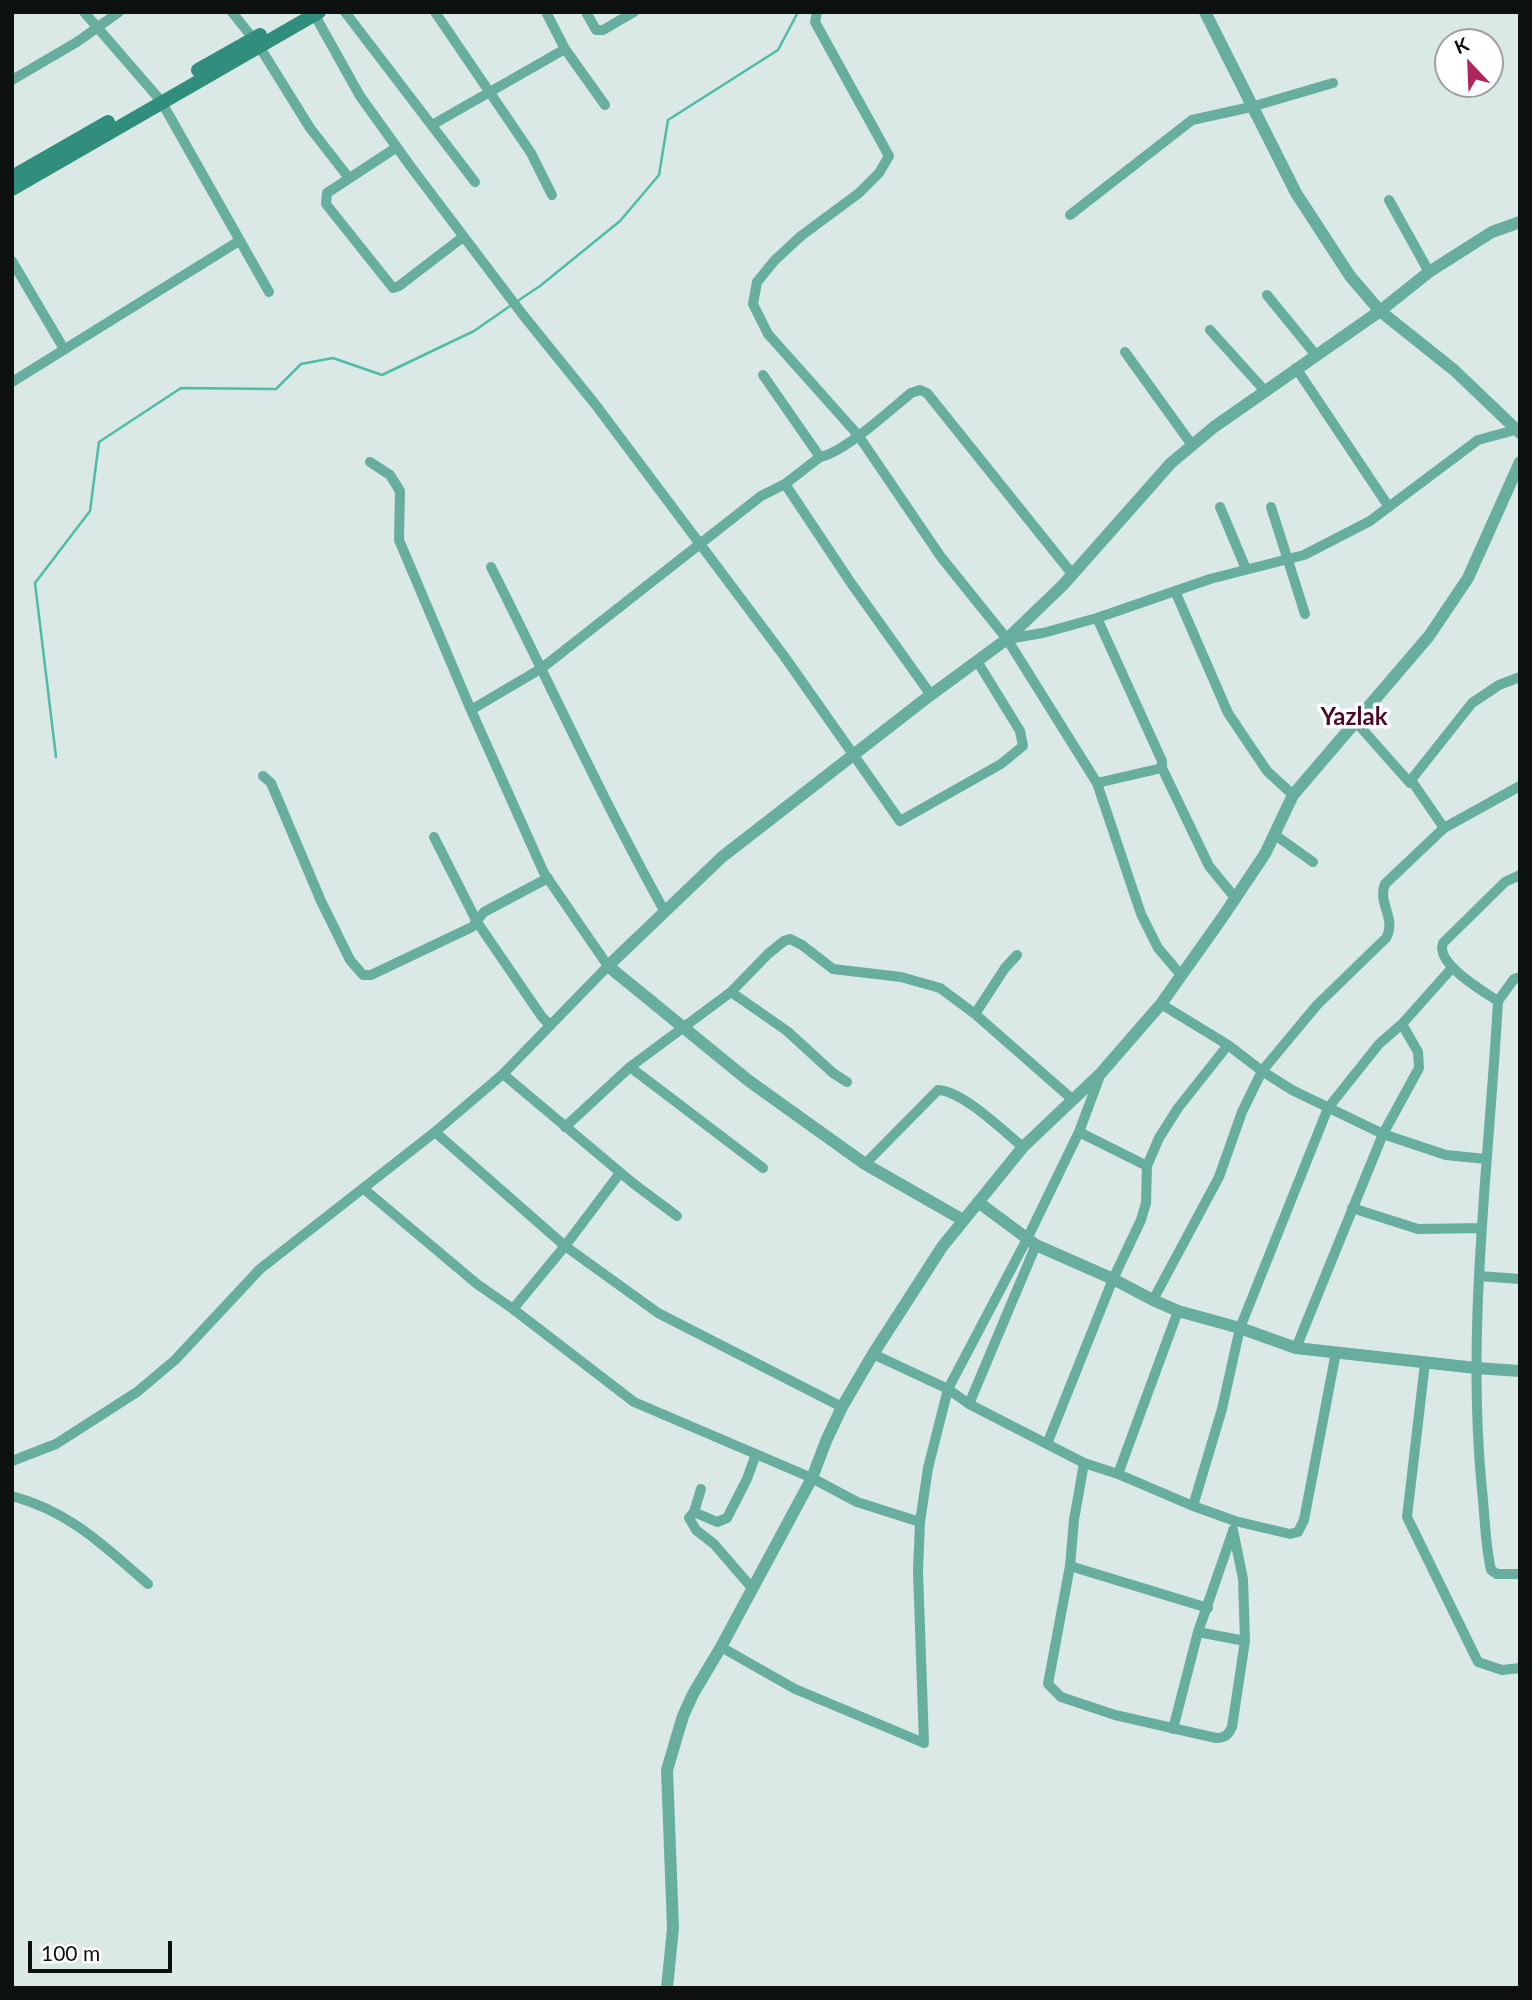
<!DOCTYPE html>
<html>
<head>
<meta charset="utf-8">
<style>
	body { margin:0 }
	#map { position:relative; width:1532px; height:2000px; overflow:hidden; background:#dae9e5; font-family:Lato,sans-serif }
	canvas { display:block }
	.frame { position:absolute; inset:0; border:14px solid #0d1210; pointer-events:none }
	.north { position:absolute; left:1434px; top:28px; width:70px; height:70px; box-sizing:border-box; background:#fff; border:2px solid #9ea09f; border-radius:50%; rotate:337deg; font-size:19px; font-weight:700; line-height:28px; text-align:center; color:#0d1210 }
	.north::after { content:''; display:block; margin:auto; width:24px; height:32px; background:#b2245c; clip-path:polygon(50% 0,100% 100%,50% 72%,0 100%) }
	.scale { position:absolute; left:28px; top:1941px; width:144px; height:32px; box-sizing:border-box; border:4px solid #0d1210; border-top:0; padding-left:9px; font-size:21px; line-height:24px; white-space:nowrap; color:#0d1210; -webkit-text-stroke:5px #fff; paint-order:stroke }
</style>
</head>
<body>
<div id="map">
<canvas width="1532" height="2000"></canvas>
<div class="frame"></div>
<div class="north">K</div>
<div class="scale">100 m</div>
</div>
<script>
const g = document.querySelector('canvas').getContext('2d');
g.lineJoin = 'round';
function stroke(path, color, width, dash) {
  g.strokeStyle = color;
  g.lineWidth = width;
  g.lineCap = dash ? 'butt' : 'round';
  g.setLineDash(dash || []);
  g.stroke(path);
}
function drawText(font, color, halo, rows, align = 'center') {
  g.font = font + ' Lato,sans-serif';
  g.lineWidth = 7;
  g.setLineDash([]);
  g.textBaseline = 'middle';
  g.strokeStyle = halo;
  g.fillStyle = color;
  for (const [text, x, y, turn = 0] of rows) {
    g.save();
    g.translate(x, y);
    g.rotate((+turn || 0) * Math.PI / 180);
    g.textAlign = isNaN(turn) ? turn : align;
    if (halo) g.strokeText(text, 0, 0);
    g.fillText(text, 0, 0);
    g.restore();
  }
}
const stream = new Path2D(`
	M516,302L540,286L620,221L659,175L668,120L778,50L798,12
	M56,757L35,583L90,511L99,442L181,388L276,389L301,364L333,358L382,375L474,331L510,306`);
const minor = new Path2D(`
	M84,12L161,101L269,292
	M232,12L259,46L310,128L349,178
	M313,12L360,96L411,167L523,315L595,404L784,656L900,821L1001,764L1023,746L1020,731L977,661
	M345,12L475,182
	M435,12L531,153L552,195
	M546,12L565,49L605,105
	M586,12L596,30H603L634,12
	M817,12L815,22L889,156L879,173L859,193L801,236L775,260L757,282L753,304L768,334L858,435L941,557L1007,639L1097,783L1141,914L1158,948L1181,975
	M12,80L77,42L119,12
	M432,125L565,49
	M397,147L327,193L326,204L393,288L399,286L463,237
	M1389,200L1429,272
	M1070,215L1192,120L1251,107L1333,83
	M12,261L64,349
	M1267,295L1315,354
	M1210,330L1265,391
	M1125,352L1192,445
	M1296,368L1389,507
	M763,375L820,457
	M12,382L239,241
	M785,484L851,583L931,695
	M1220,507L1246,569
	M1271,507L1305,614
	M491,567C549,682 602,799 665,912
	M1175,591L1228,713L1267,771L1293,795
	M1097,618L1162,761V768L1209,866L1236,899
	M1007,639L1043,633L1097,618L1210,579L1304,555L1370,521L1478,440L1515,430
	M471,710L542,668L761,496L785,484L820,457C845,452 890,410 911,393L920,390L927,393L1073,575
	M1355,721L1410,783L1411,780L1444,828
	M263,776L271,783L321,901L350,960L363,975H371L472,927L484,912L548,878
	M1411,780L1472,703L1499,685L1520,677
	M1097,783L1162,768
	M1275,835L1313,862
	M434,837L477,922L542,1017L550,1025
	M1520,977L1514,979L1498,1001C1489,1164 1466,1328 1482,1490C1485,1517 1485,1544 1491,1570L1497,1574H1520
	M731,992L787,1031L833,1073L847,1082
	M1498,1001C1482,991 1435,963 1443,943L1505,882L1520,875
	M1161,1004L1228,1045L1262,1071L1292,1090L1383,1134L1446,1155L1486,1159
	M975,1014L1005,968L1017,955
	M630,1067L763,1168
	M503,1074L634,1184L677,1216
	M565,1127L630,1067L731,992L768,954L784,941L790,939L802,945L833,969L901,977L940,988L975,1014L1072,1099
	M435,1132L565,1246L658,1313L842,1407
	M1079,1132L1147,1166
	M865,1164L938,1090C963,1091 1003,1131 1023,1147
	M364,1189L477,1284L513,1309L634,1402L812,1478L857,1502L920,1522
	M1352,1208L1418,1229L1482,1228
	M1480,1276L1520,1279
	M1153,1300L1219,1177L1242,1112L1262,1071L1317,1005L1386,938C1397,918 1377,903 1385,884L1444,828L1520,786
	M513,1309L565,1246L620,1173
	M1296,1348L1383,1134L1419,1068L1418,1052L1402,1024
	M873,1354L948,1389L969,1404L1084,1463L1118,1474L1193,1506L1235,1521L1290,1534L1298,1532L1304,1520L1336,1352
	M1425,1363L1407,1517L1478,1662L1502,1670L1520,1668
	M969,1404L1036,1245
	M1047,1444L1113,1279L1141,1220L1146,1203L1147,1166L1159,1138L1178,1108L1228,1045
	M12,1461L56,1444L137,1392L175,1360L260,1269L435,1132L503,1074L608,966L544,873L471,710L399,540L400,491L390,475L370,462
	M1084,1463L1074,1520L1070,1566L1048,1684L1061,1697L1115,1715L1216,1738C1225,1738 1228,1735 1232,1727L1245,1641L1243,1579L1233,1530
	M1118,1474L1178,1311
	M701,1489L694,1512L689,1518L696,1530L714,1544L752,1588
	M12,1496C71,1512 104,1546 148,1584
	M1193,1506L1222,1409L1240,1328L1328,1108L1379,1044L1402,1024L1452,968
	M694,1512L717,1522L727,1518L747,1479L756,1454
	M1070,1566L1208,1608
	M1198,1632L1245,1641
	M721,1647L795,1689L924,1743L918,1571L920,1522L928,1468L948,1389L1027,1239L1079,1132L1101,1073
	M1173,1729L1198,1632L1233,1531`);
const tertiary = new Path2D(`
	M1205,12L1296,193L1350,276L1380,311L1454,370L1520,433
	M978,1202L1036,1245L1113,1279L1153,1300L1178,1311L1240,1328L1296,1348L1476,1368L1520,1371
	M963,1220L865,1164L749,1081L608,966L722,857L924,700L1007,639L1063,585L1171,463L1214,427L1380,311L1429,272L1492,232L1520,222
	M667,1988L673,1928L667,1770L683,1716L693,1694L721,1647L812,1478L826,1441L842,1407L873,1354L942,1247L1023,1147L1101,1073L1161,1004L1222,918L1265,854L1293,795L1429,636L1468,578L1520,462`);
const secondary = new Path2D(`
	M198,70L260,35
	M12,177L108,122
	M12,189L319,12`);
const districtNames = [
	["Yazlak",1354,717]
];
stroke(stream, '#4ebca7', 2.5);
stroke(minor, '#68ae9f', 10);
stroke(tertiary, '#68ae9f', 12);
stroke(secondary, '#318d7c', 14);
drawText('bold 24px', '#4e0a25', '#fff', districtNames);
</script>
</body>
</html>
